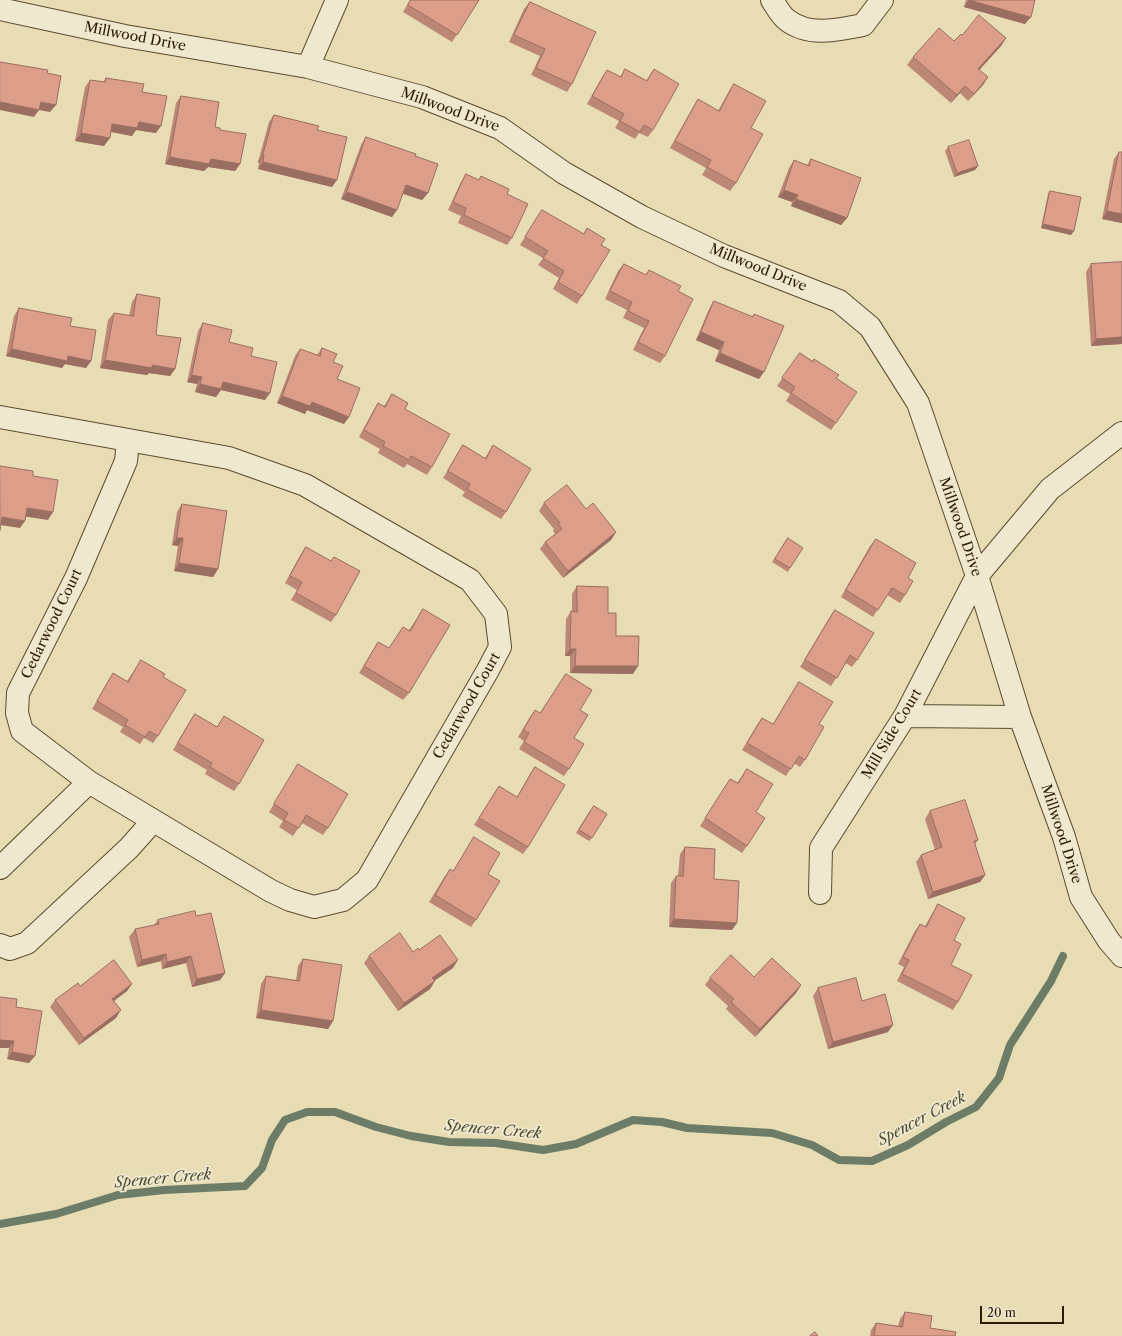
<!DOCTYPE html>
<html>
<head>
<meta charset="utf-8">
<style>
	body { margin:0 }
	#map { position:relative; width:1122px; height:1336px; overflow:hidden; background:#e7dcb3; font-family:"Libre Caslon Text",serif }
	canvas { display:block }
	.scale { position:absolute; left:980px; top:1306px; width:84px; height:18px; box-sizing:border-box; border:2px solid #2c1b03; border-top:0; padding-left:5px; font-size:12px; line-height:14px; white-space:nowrap; color:#2c1b03; -webkit-text-stroke:3px #efe8ce; paint-order:stroke }
</style>
</head>
<body>
<div id="map">
<canvas width="1122" height="1336"></canvas>
<div class="scale">20 m</div>
</div>
<script>
const g = document.querySelector('canvas').getContext('2d');
g.lineJoin = 'round';
function stroke(path, color, width, dash) {
  g.strokeStyle = color;
  g.lineWidth = width;
  g.lineCap = dash ? 'butt' : 'round';
  g.setLineDash(dash || []);
  g.stroke(path);
}
function paint(path, color) {
  g.fillStyle = color;
  g.fill(path, 'evenodd');
}
function drawText(font, color, halo, rows, align = 'center') {
  g.font = font + ' "Libre Caslon Text",serif';
  g.lineWidth = 3.5;
  g.setLineDash([]);
  g.textBaseline = 'middle';
  g.strokeStyle = halo;
  g.fillStyle = color;
  for (const [text, x, y, turn = 0] of rows) {
    g.save();
    g.translate(x, y);
    g.rotate((+turn || 0) * Math.PI / 180);
    g.textAlign = isNaN(turn) ? turn : align;
    if (halo) g.strokeText(text, 0, 0);
    g.fillText(text, 0, 0);
    g.restore();
  }
}
const stream = new Path2D(`
	M0,1224L56,1214L118,1195L164,1190L245,1186L262,1168L272,1140L285,1120L307,1112H335L376,1127L411,1136L449,1142L496,1143L543,1150L576,1144L633,1120L662,1122L687,1128L772,1133L812,1145L839,1160L872,1161L908,1145L946,1122L976,1107L999,1078L1010,1045L1051,981L1063,956`);
const street = new Path2D(`
	M772,0C776,6 781,16 787,20C809,37 837,30 863,25L882,0
	M0,9L125,36L308,67L422,97L500,128L564,173L642,217L724,256L839,301L870,327L918,403L977,576L1020,717L1064,837L1081,897L1109,941L1122,956
	M308,67L337,0
	M0,417L229,458L305,485L470,580L496,614L500,647L488,670L367,880L343,900L314,907L290,900L271,891L89,782L22,731L17,713L18,693L76,578L126,461L128,441
	M905,716L1020,717
	M0,868L89,782
	M820,893L821,848L905,716L977,576L1050,489L1122,433
	M0,945L10,949L27,943L129,848L153,821`);
const wall = new Path2D(`
	M409,0H479L452,42L403,12L410,0Z
	M966,0H1035L1025,24L964,7Z
	M530,2L572,84L567,92L531,75L540,56L509,42L524,9Z
	M962,35L1006,38L1001,46L979,70L988,77L983,85L968,101L960,93L951,103L907,65L913,57L954,41Z
	M625,69L646,81L654,69L653,130L648,137L639,133L635,139L615,128L619,121L587,104L602,77L607,70L620,77Z
	M106,78L142,92L156,133L136,130L132,136L111,132L104,146L75,141L85,87L90,80L103,82Z
	M734,84L751,128L736,183L730,191L702,175L706,168L670,148L693,107L698,99L718,111L729,91Z
	M181,96L215,127L220,130L240,164L235,171L208,167L204,171L165,164L176,103Z
	M274,115L317,130L332,187L258,169L259,163L258,162L269,122Z
	M366,137L415,156L428,193L422,200L403,194L392,217L341,199L361,145Z
	M948,147L978,166L975,170L954,177L945,151Z
	M1119,152H1122V223L1102,219L1114,159Z
	M811,159L847,218L841,225L791,206L792,202L778,197L789,168L794,160L807,165Z
	M466,174L479,180L481,176L507,194L512,238L507,245L458,223L461,216L448,210L461,182Z
	M1050,191L1071,235L1041,228L1048,194Z
	M542,210L583,234L587,228L601,245L582,296L577,304L553,289L559,278L538,265L543,258L520,245Z
	M1122,262V344L1091,346L1086,272L1091,264Z
	M624,264L645,275L649,270L678,291L665,356L660,363L633,350L644,328L623,318L627,310L605,299L618,271Z
	M137,294L156,335L175,369L170,376L149,373L147,375L100,368L108,320L114,313L129,316L132,302Z
	M714,301L752,317L754,314L759,379L715,361L719,350L696,340L709,309Z
	M19,308L70,326L91,361L86,368L65,364L62,368L6,356L14,316Z
	M203,323L229,342L251,356L265,400L221,390L216,397L195,392L197,384L187,382L198,331Z
	M322,348L333,362L337,379L344,424L307,410L305,414L277,403L295,356L300,349L317,355Z
	M800,353L813,361L814,359L836,378V423L831,430L786,401L790,394L777,386Z
	M392,394L405,409L432,467L427,475L407,464L404,468L378,453L380,449L359,437L373,411L378,403L384,406Z
	M463,445L485,458L493,445L506,512L501,519L462,496L465,492L443,478L458,453Z
	M544,503L586,509L616,532L611,540L563,578L540,549L545,542L555,534L553,531L554,529L539,511Z
	M182,504L218,569L213,577L174,571L178,546L172,545L177,512Z
	M788,538L790,568L788,572L772,562Z
	M876,539L908,578L905,595L900,603L887,595L873,617L841,597L870,546Z
	M306,547L331,561L334,557L336,615L331,622L291,600L297,590L285,583L301,554Z
	M577,586L608,613L616,636L633,674L570,673V656H565L566,619L571,611H572V594Z
	M423,609L409,693L403,700L359,673L378,642L389,648L403,627L409,630Z
	M835,610L857,660L852,667L846,663L831,686L800,667L830,617Z
	M141,660L163,677L158,736L153,743L144,738L140,744L120,732L123,727L92,709L108,681L113,673L127,681Z
	M566,674L580,710L574,738L569,769L564,776L519,749L524,741L518,737L530,717L535,710L540,713Z
	M799,682L819,724L805,760L800,767L794,763L786,776L742,750L757,725L762,718L773,724L794,689Z
	M195,714L217,727L224,716L239,784L234,791L205,774L207,770L173,750L190,721Z
	M298,764L328,828L323,835L302,823L293,836L279,827L283,821L269,812Z
	M535,767L528,847L523,854L474,825L499,786L517,797L530,774Z
	M747,769L756,812L747,846L742,853L700,826L730,779L737,783Z
	M591,809L592,838L589,841L576,833Z
	M930,811L978,840L975,844L985,875L980,882L928,899L916,862L921,855L935,850L925,819Z
	M474,837L488,874L476,920L471,927L429,902L445,876L450,869L453,871Z
	M685,847L714,879L732,930L669,927L671,883L676,876H678L680,854Z
	M938,904L954,940L951,965L958,1002L953,1010L897,981L904,967L898,964L915,931L920,924L925,926L933,912Z
	M196,916L225,973L220,980L192,987L186,963L162,969L161,961L137,967L129,937L135,929L154,925L158,920Z
	M419,950L453,968L434,980L430,989L398,1011L364,963L369,956L413,952Z
	M303,959L333,1021L328,1029L256,1018L261,984L266,976L296,980L298,966Z
	M754,977L801,985L796,993L755,1037L726,1009L728,1006L705,985L710,978Z
	M132,984L127,991L114,1001L116,1018L79,1045L50,1007L55,1000L80,986Z
	M818,988L888,1032L828,1049L813,996Z
	M0,997L16,1007L29,1063L7,1059L9,1048H0Z
	M905,1312L930,1328L955,1336H870L871,1330L876,1323L898,1326L900,1319Z`);
const shadedWall = new Path2D(`
	M969,0L1031,17L1025,24L964,7Z
	M1006,38L1001,46L973,77L978,69Z
	M988,77L983,85L968,101L974,94Z
	M965,86L960,93L951,103L957,95Z
	M0,102H41L56,105L50,112L39,110L34,117L0,110Z
	M139,122L161,126L156,133L136,130L132,136L107,131L112,124Z
	M81,133L110,138L104,146L75,141Z
	M263,155H264L259,163L258,162Z
	M170,157L211,159L240,164L235,171L208,167L204,171L165,164Z
	M263,162L337,180L332,187L258,169Z
	M978,166L975,170L954,177L957,173Z
	M406,185L428,193L422,200L401,193Z
	M784,190L798,195L792,202L778,197Z
	M347,192L397,210L392,217L341,199Z
	M796,199L847,218L841,225L791,206Z
	M1107,211L1122,214V223L1102,219Z
	M1043,224L1074,231L1071,235L1041,228Z
	M701,332L724,342L719,350L696,340Z
	M1122,337V344L1091,346L1096,339Z
	M12,349L68,356L91,361L86,368L65,364L62,368L6,356Z
	M720,353L764,372L759,379L715,361Z
	M105,360L152,365L175,369L170,376L149,373L147,375L100,368Z
	M192,375L202,377L197,384L187,382Z
	M223,382L270,393L265,400L221,390L216,397L195,392L200,384Z
	M282,396L312,402L349,417L344,424L307,410L305,414L277,403Z
	M27,508L53,512L48,520L22,516Z
	M2,517L25,521L20,528L0,525Z
	M616,532L611,540L563,578L568,571Z
	M177,538H183L178,546L172,545Z
	M179,563L218,569L213,577L174,571Z
	M570,649H576L570,656H565Z
	M575,666H638L633,674L570,673Z
	M985,875L980,882L928,899L933,892Z
	M674,919L737,923L732,930L669,927Z
	M166,954L161,961L137,967L142,960Z
	M191,956L186,963L162,969L167,962Z
	M458,960L453,968L427,986L432,978Z
	M225,973L220,980L192,987L197,979Z
	M435,981L430,989L398,1011L404,1003Z
	M132,984L127,991L107,1006L112,999Z
	M801,985L796,993L755,1037L760,1029Z
	M121,1010L116,1018L79,1045L84,1038Z
	M261,1010L333,1021L328,1029L256,1018Z
	M893,1025L888,1032L828,1049L833,1042Z
	M0,1040L14,1041L9,1048H0Z
	M12,1052L35,1056L29,1063L7,1059Z`);
const building = new Path2D(`
	M411,0H479L457,35L408,5Z
	M969,0H1035L1031,17Z
	M530,2L596,32L572,84L536,68L545,49L514,35Z
	M979,15L1006,38L978,69L988,77L974,94L965,86L957,95L913,57L939,28L954,41L961,34L962,35Z
	M0,62L48,70L47,73L61,76L56,105L41,102L39,110L0,102Z
	M625,69L647,81L654,69L679,84L653,130L644,125L640,132L620,121L624,114L592,96L607,70L621,77Z
	M106,78L144,84L142,92L167,96L161,126L139,122L137,128L112,124L110,138L81,133L90,80L105,82Z
	M734,84L766,101L751,128L763,134L736,183L707,167L711,160L675,141L698,99L719,111Z
	M181,96L219,102L215,127L220,128V130L246,134L240,164L211,159L209,164L170,157Z
	M274,115L319,126L317,130L347,137L337,180L263,162L264,155H263Z
	M366,137L416,154L415,156L438,164L428,193L406,185L397,210L347,192Z
	M969,140L978,166L957,173L948,147Z
	M1119,152H1122V214L1107,211Z
	M811,159L861,178L847,218L796,199L798,195L784,190L794,160L809,166Z
	M466,174L479,180L481,176L509,189L507,194L528,204L512,238L464,215L466,208L453,202Z
	M1050,191L1081,197L1074,231L1043,224Z
	M542,210L584,234L587,228L605,239L601,245L610,250L582,296L558,282L564,271L543,258L548,251L525,237Z
	M1122,262V337L1096,339L1091,264Z
	M624,264L646,275L649,270L681,286L678,291L693,299L665,356L638,342L649,321L628,311L632,302L610,291Z
	M137,294L160,298L156,335L181,338L175,369L152,365V368L105,360L114,313L133,316Z
	M714,301L753,317L754,314L784,326L764,372L720,353L724,342L701,332Z
	M19,308L72,318L70,326L96,330L91,361L68,356L67,361L12,349Z
	M203,323L232,330L229,342L253,348L251,356L277,362L270,393L223,382L221,389L200,384L202,377L192,375Z
	M322,348L337,354L333,362L343,366L337,379L360,388L349,417L312,402L310,406L282,396L300,349L320,356Z
	M800,353L813,362L814,359L839,375L836,378L857,392L836,423L791,393L795,387L782,378Z
	M392,394L408,403L405,409L450,434L432,467L411,456L409,460L383,446L385,442L364,430L378,403L385,407Z
	M463,445L486,459L493,445L531,469L506,512L467,489L470,484L448,471Z
	M0,466L33,471V476L58,480L53,512L27,508L25,521L2,517L0,530Z
	M567,485L586,509L593,503L616,532L568,571L545,542L562,529L558,524L560,523L544,503Z
	M182,504L227,511L218,569L179,563L183,538H177Z
	M788,538L803,548L790,568L775,559Z
	M876,539L916,563L908,578L913,581L905,595L892,588L878,610L846,590Z
	M306,547L331,561L334,557L360,571L336,615L296,593L302,582L290,576Z
	M577,586L608,587V613H616V636H639L638,666H575L576,649H570L571,611L577,612Z
	M423,609L450,625L409,693L364,666L378,642L389,648L403,627L410,631Z
	M835,610L874,633L857,660L850,655L837,678L805,660Z
	M141,660L165,674L163,677L186,690L158,736L149,731L145,737L125,725L128,720L97,701L113,673L128,682Z
	M566,674L592,690L580,710L588,715L574,738L584,744L569,769L524,742L529,733L523,730L535,710L540,713Z
	M799,682L833,702L819,724L824,727L805,760L799,756L791,769L747,743L762,718L773,724Z
	M195,714L217,727L224,716L264,740L239,784L210,767L212,763L178,743Z
	M298,764L348,794L328,828L306,815L299,828L284,820L288,813L274,804Z
	M535,767L565,785L528,847L479,818L499,786L517,797Z
	M747,769L773,784L756,812L765,818L747,846L705,818L730,779L738,783Z
	M965,800L978,840L974,841L985,875L933,892L921,855L942,847L930,811Z
	M594,806L607,814L592,838L579,830Z
	M474,837L500,853L488,874L500,881L476,920L435,895L450,869L453,871Z
	M685,847L715,849L714,879L739,881L737,923L674,919L676,876H683Z
	M938,904L965,918L954,940L961,944L951,965L972,975L958,1002L902,974L909,960L903,957L920,924L926,927Z
	M195,911L196,916L211,913L225,973L197,979L191,956L167,962L166,954L142,960L135,929L159,924L158,920Z
	M400,933L413,952L418,948L419,950L440,935L458,960L432,978L435,981L404,1003L369,956Z
	M731,955L754,977L772,958L801,985L760,1029L731,1002L734,999L710,978Z
	M303,959L342,965L333,1021L261,1010L266,976L299,981Z
	M114,960L132,984L112,999L121,1010L84,1038L55,1000L78,983L80,986Z
	M856,978L862,1001L885,994L893,1025L833,1042L818,988Z
	M0,997L17,999L16,1007L42,1011L35,1056L12,1052L14,1041L0,1040Z
	M905,1312L932,1316L930,1328L956,1332L955,1336H874L876,1323L902,1327Z
	M815,1332L818,1336H810Z`);
const streetNames = [
	["Millwood Drive",135,37,11],
	["Millwood Drive",450,110,20],
	["Millwood Drive",758,268,22],
	["Millwood Drive",960,527,71],
	["Cedarwood Court",52,624,-64],
	["Cedarwood Court",467,706,-60],
	["Mill Side Court",892,734,-59],
	["Millwood Drive",1061,834,72]
];
const waterNames = [
	["Spencer Creek",922,1119,-28],
	["Spencer Creek",493,1130,5],
	["Spencer Creek",163,1179,-5]
];
stroke(stream, '#6c7c66', 8);
stroke(street, '#5b4b2f', 24);
stroke(street, '#efe8ce', 22);
paint(wall, '#bd8776');
paint(shadedWall, '#9a6e60');
paint(building, '#dc9d89');
stroke(building, '#9a6e60', 1);
drawText('14px', '#2c1b03', '#efe8ce', streetNames);
drawText('italic 15px', '#4c4b35', '#efe8ce', waterNames);
</script>
</body>
</html>
